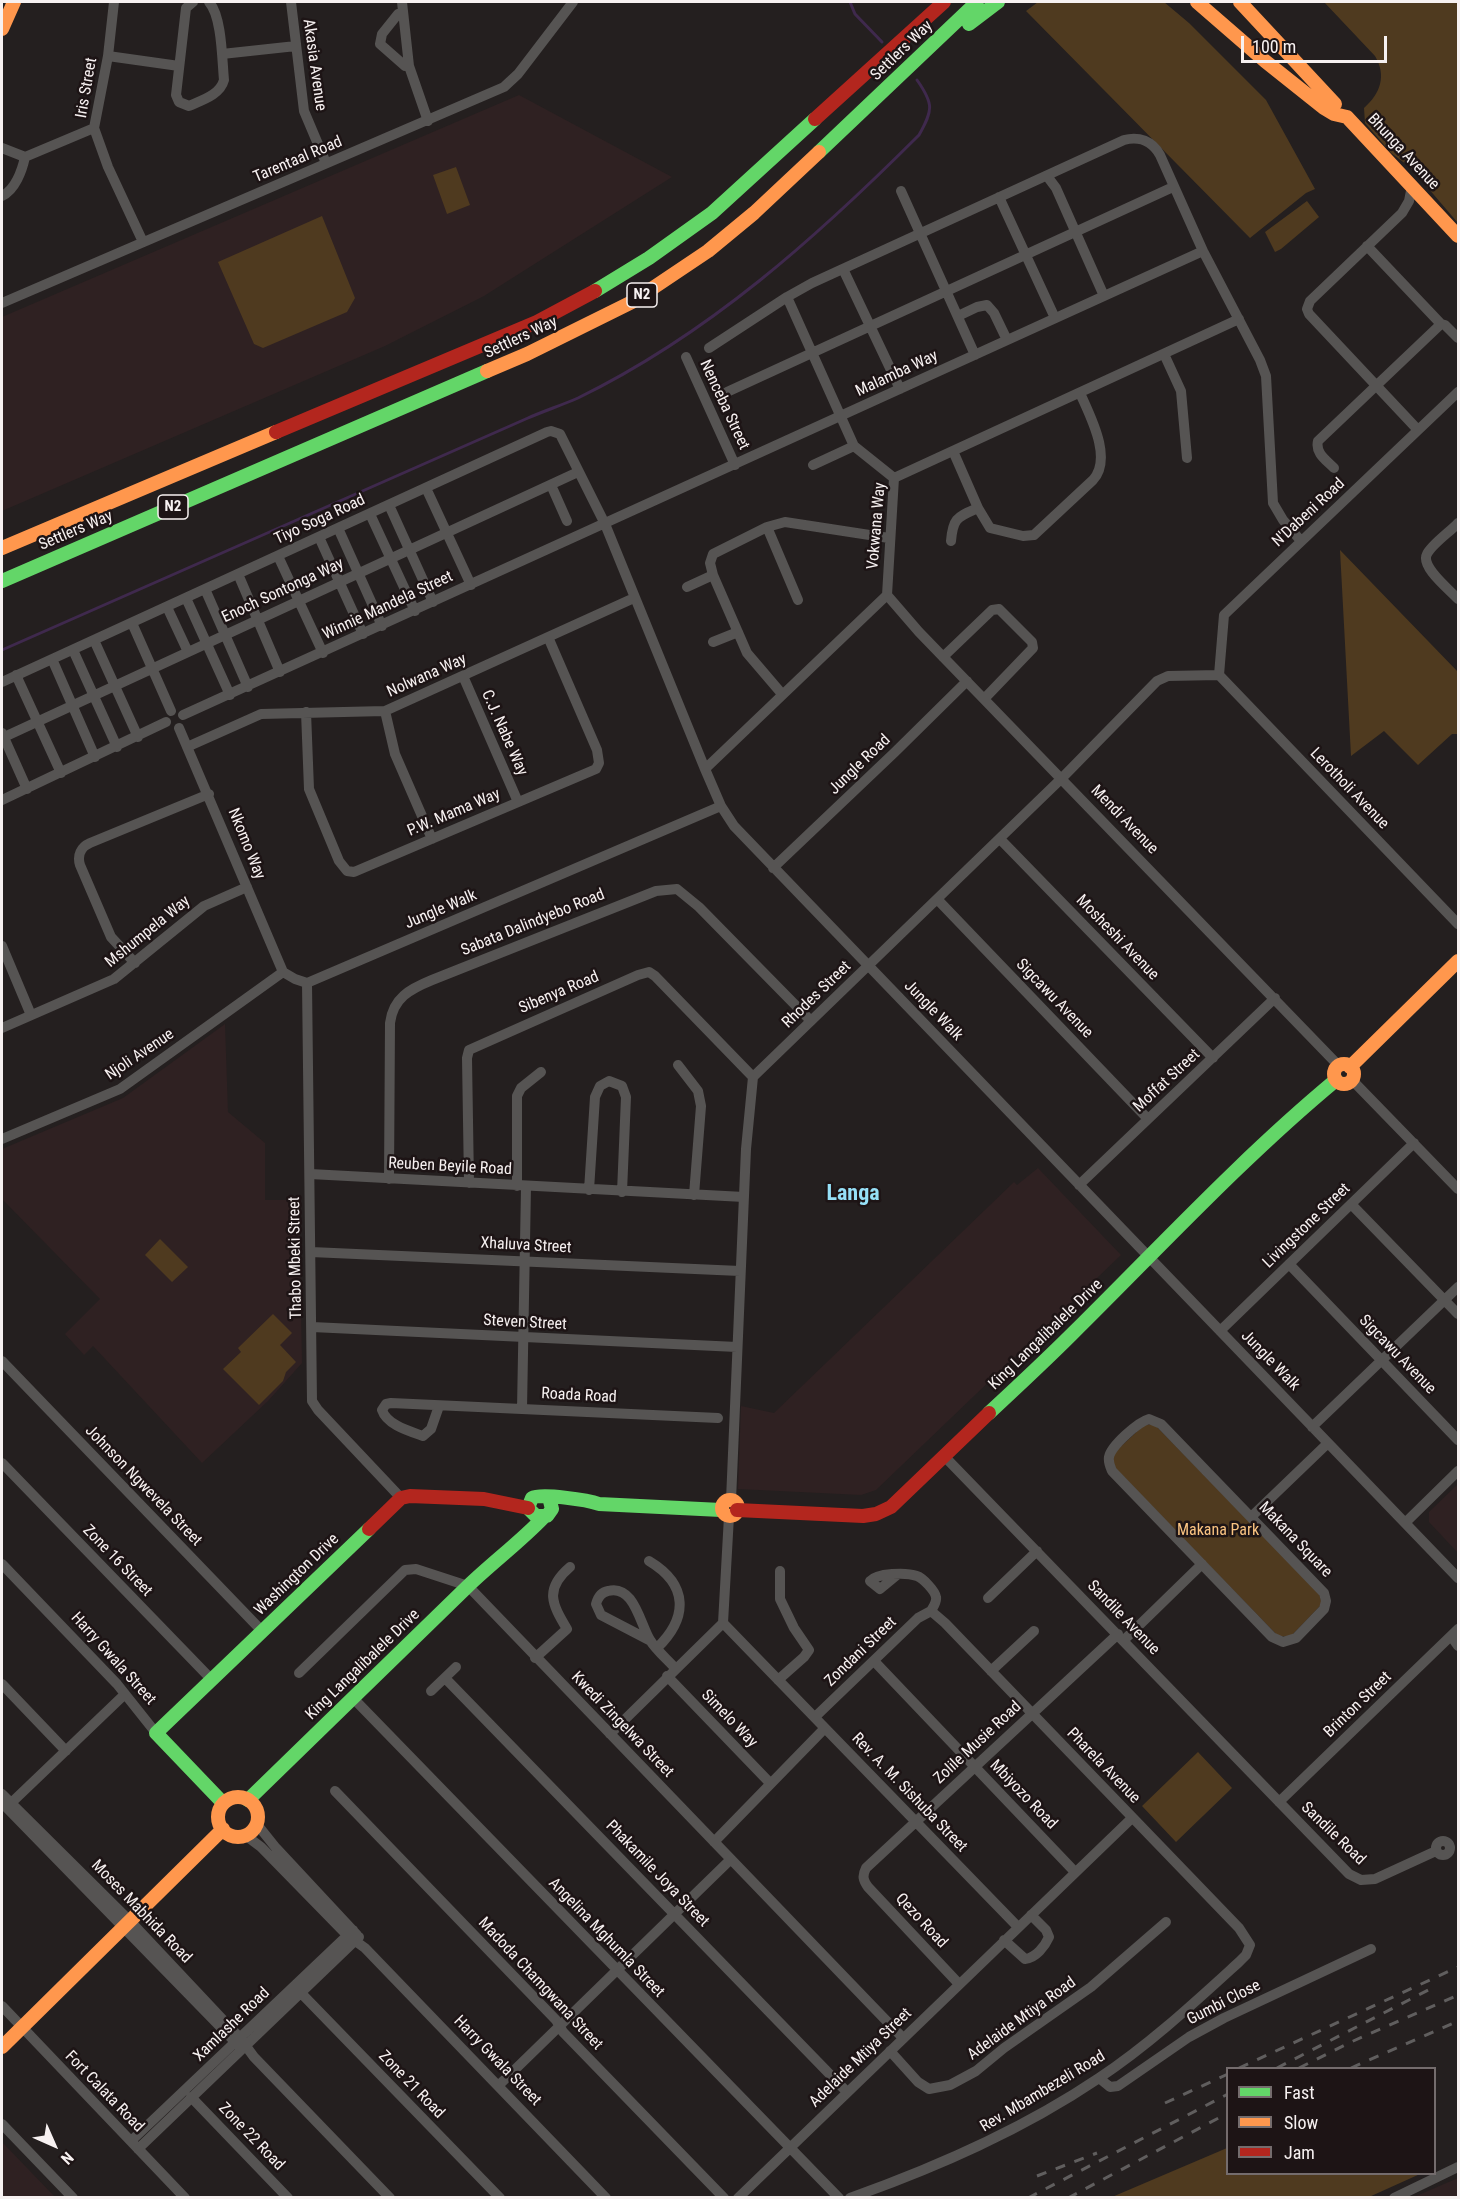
<!DOCTYPE html>
<html>
<head>
<meta charset="utf-8">
<style>
	body { margin:0 }
	#map { position:relative; width:1460px; height:2199px; overflow:hidden; background:#241f1f; font-family:"Roboto Condensed",sans-serif }
	canvas { display:block }
	.frame { position:absolute; inset:0; border:3px solid #f7f1f1; pointer-events:none }
	.legend { position:absolute; left:1226px; top:2067px; width:210px; height:108px; box-sizing:border-box; background:#1d1415; border:2px solid #746c6d; margin:0; padding:8px 10px; list-style:none; font-size:18px; color:#f7f1f1 }
	.legend li { display:flex; align-items:center; gap:12px; height:30px }
	.legend b { width:30px; border:2px solid #746c6d }
	.north { position:absolute; left:24px; top:2115px; width:60px; height:60px; -webkit-text-stroke:4px #1d1415; paint-order:stroke; rotate:135deg; font-size:16px; font-weight:700; line-height:24px; text-align:center; color:#f7f1f1 }
	.north::after { content:''; display:block; margin:auto; width:21px; height:27px; background:#f7f1f1; clip-path:polygon(50% 0,100% 100%,50% 72%,0 100%) }
	.scale { position:absolute; left:1241px; top:36px; width:146px; height:27px; box-sizing:border-box; border:3px solid #f7f1f1; border-top:0; padding-left:8px; font-size:18px; line-height:21px; white-space:nowrap; color:#f7f1f1; -webkit-text-stroke:4px #1d1415; paint-order:stroke }
</style>
</head>
<body>
<div id="map">
<canvas width="1460" height="2199"></canvas>
<div class="frame"></div>
<ul class="legend">
<li><b style="height:8px;background:#63d668"></b>Fast</li>
<li><b style="height:8px;background:#ff974d"></b>Slow</li>
<li><b style="height:8px;background:#b3261e"></b>Jam</li>
</ul>
<div class="north">N</div>
<div class="scale">100 m</div>
</div>
<script>
const g = document.querySelector('canvas').getContext('2d');
g.lineJoin = 'round';
function paint(path, color) {
  g.fillStyle = color;
  g.fill(path, 'evenodd');
}
function stroke(path, color, width, dash) {
  g.strokeStyle = color;
  g.lineWidth = width;
  g.lineCap = dash ? 'butt' : 'round';
  g.setLineDash(dash || []);
  g.stroke(path);
}
function drawText(font, color, halo, rows, align = 'center') {
  g.font = font + ' "Roboto Condensed",sans-serif';
  g.lineWidth = 5;
  g.setLineDash([]);
  g.textBaseline = 'middle';
  g.strokeStyle = halo;
  g.fillStyle = color;
  for (const [text, x, y, turn = 0] of rows) {
    g.save();
    g.translate(x, y);
    g.rotate((+turn || 0) * Math.PI / 180);
    g.textAlign = isNaN(turn) ? turn : align;
    if (halo) g.strokeText(text, 0, 0);
    g.fillText(text, 0, 0);
    g.restore();
  }
}
const built = new Path2D(`
	M519,95L672,177L484,296L385,346L2,511V317Z
	M225,1024L228,1112L265,1143V1200H299L302,1363L268,1401L202,1463L93,1346L84,1355L65,1334L100,1299L2,1199V1149L123,1098Z
	M1038,1168L1121,1255L876,1490L861,1495L738,1489L741,1406L774,1413L1014,1182L1017,1185Z
	M1458,1484V1553L1429,1522V1512Z
	M2,2142L55,2197H2Z
	M1458,2178V2197H1414Z`);
const green = new Path2D(`
	M1038,2H1164L1189,23L1266,100L1315,189L1306,193L1250,238L1026,11Z
	M1324,2H1458V223L1410,167L1391,153L1365,123L1364,108C1380,94 1387,76 1375,56Z
	M456,167L470,205L447,214L433,175Z
	M1307,201L1319,217L1281,249L1275,252L1265,232Z
	M322,216L355,298L347,312L263,348L254,344L218,262Z
	M1340,550L1458,672V734H1452L1418,765L1384,731L1351,756Z
	M160,1239L188,1267L172,1282L145,1255Z
	M273,1314L292,1333L280,1345L296,1362L286,1372L283,1381L259,1405L223,1369L241,1352L238,1348Z
	M1154,1424L1319,1593L1322,1604L1290,1637L1278,1636L1115,1468L1112,1458L1115,1452L1144,1425Z
	M1198,1752L1232,1788L1176,1842L1142,1806Z
	M1227,2148L1228,2174H1420L1369,2197H1112Z`);
const stream = new Path2D(`
	M850,2L855,14L882,42
	M2,650L528,418C544,411 562,405 578,398C709,334 817,237 919,135C933,110 934,104 917,80`);
const street = new Path2D(`
	M114,2L108,56L94,128L108,167L143,242
	M193,2L186,8L176,95L179,102L189,106C202,100 220,95 224,80C222,60 222,16 209,2
	M291,2L304,111L326,163
	M402,2L409,66L428,121
	M403,13L398,14L382,34L380,44L405,66H409
	M222,54L296,46
	M108,56L179,66
	M2,148L25,157
	M1047,176L1056,188L1104,296
	M1412,186L1409,201L1402,213L1310,301L1307,309L1309,314L1418,430
	M901,191L975,355
	M2,196C15,190 22,171 25,157L94,128
	M999,197L1055,318
	M1367,246L1441,324L1445,325L1458,338
	M843,269L900,389
	M2,303L504,87L518,74L573,2
	M958,316L977,307L987,305L994,313L1007,340
	M709,348L787,297
	M1164,354L1181,391L1187,458
	M686,357L735,465
	M727,392L1173,187
	M854,446L787,297L812,283L1124,140C1139,136 1152,141 1160,155L1203,251L1260,360L1266,376L1273,503L1283,520L1301,541
	M953,451L978,508L990,528L1023,536L1034,535L1093,480C1113,458 1090,416 1080,393
	M813,465L854,446L894,478
	M1334,468C1326,460 1315,453 1318,441L1441,324
	M551,485L567,521
	M426,488L471,585
	M389,505L433,602
	M370,514L415,611
	M1458,523C1451,531 1432,544 1427,554C1420,567 1450,590 1458,599
	M767,527L798,600
	M338,528L382,626
	M319,537L363,634
	M951,541C953,517 958,517 978,508
	M278,556L323,653
	M238,574L280,672
	M687,587L713,575
	M205,589L248,687
	M887,595L919,632L1339,1066
	M186,598L230,695
	M167,607L188,652
	M132,623L171,711
	M94,640L138,737
	M713,642L738,632
	M73,650L117,747
	M943,657L992,610L999,609L1032,642L1033,648L984,699
	M52,659L95,757
	M16,675L61,773
	M1219,675L1224,615L1458,392
	M1219,675L1458,924
	M463,676L518,802
	M2,682L547,432L551,431L560,434L605,524L705,769L721,806L734,826L1458,1578
	M782,694L747,653L713,575L710,563L713,554L767,527L785,522L889,538
	M385,711L395,754L432,839
	M306,712L309,789L339,861L347,871L354,872L596,769L599,763L597,750L548,637
	M183,715L1203,251
	M179,728L283,972L295,979L307,983L721,806
	M2,733L27,789
	M2,738L578,472
	M187,747L261,714L385,711L634,598
	M705,769L887,595L894,478L1239,319
	M2,800L166,722
	M1000,839L1213,1058
	M773,868L895,752L967,681
	M937,899L1148,1119
	M2,946L31,1015
	M135,963L111,937L80,865C77,855 81,847 90,843L209,794
	M307,983L312,1401L318,1410L401,1498
	M2,1028L114,979L204,906L247,887
	M678,1065L698,1091L701,1106L694,1195
	M1352,1080L1458,1189
	M2,1139L120,1089L283,972
	M310,1174L744,1197
	M389,1179L390,1023C393,998 410,989 432,980L656,891L677,889L699,907L811,1021
	M469,1183L467,1058L469,1050L638,975L649,972L655,976L753,1077
	M1079,1185L1275,998
	M517,1186V1096L521,1088L541,1072
	M589,1190L595,1097L600,1086L609,1081L622,1086L626,1097L622,1192
	M1351,1204L1458,1314
	M311,1252L740,1271
	M1289,1264L1458,1440
	M312,1327L737,1347
	M1220,1331L1414,1143
	M2,1361L262,1631
	M439,1406L431,1429L423,1436C409,1431 387,1425 382,1410L386,1404L391,1403L718,1418
	M522,1409L526,1187
	M1149,1419L1161,1424L1324,1593L1326,1601L1324,1609L1296,1638L1283,1642L1272,1637L1112,1471C1110,1466 1108,1462 1109,1457C1111,1446 1138,1422 1149,1419Z
	M1312,1427L1458,1287
	M945,1457L1349,1874L1361,1880L1375,1879L1436,1851
	M2,1463L212,1680
	M731,1500L746,1149L753,1077L1062,778L1157,681L1168,676L1219,675
	M729,1516L723,1623L1018,1927
	M1251,1517L1328,1443
	M1405,1523L1458,1471
	M649,1561C689,1585 688,1618 657,1648
	M2,1564L117,1684L156,1733
	M897,1575L880,1589L870,1581C877,1573 906,1572 917,1576C923,1578 935,1591 936,1597C937,1602 933,1607 931,1611
	M988,1598L1037,1551
	M1451,1636L1458,1646
	M649,1640L601,1615L596,1604C598,1597 601,1592 608,1591C634,1584 640,1624 650,1640C656,1650 667,1659 675,1668
	M1124,1640L1202,1564
	M535,1658L567,1629C552,1604 544,1589 570,1567
	M874,1661L1075,1872
	M991,1671L1034,1631
	M299,1673L405,1570L416,1569L468,1586L903,2038
	M667,1676L770,1783
	M445,1678L847,2092
	M778,1680L804,1657L809,1650L794,1628L780,1599V1571
	M2,1684L66,1751
	M431,1691L456,1667
	M353,1698L839,2198
	M815,1717L918,1618L931,1611
	M610,1734L723,1623
	M335,1791L556,2020L563,2032L724,2198
	M2,1794L130,1921L240,2038L254,2057L390,2198
	M1279,1802L1458,1629
	M2,1803L241,2048
	M8,1806L125,1694
	M256,1823L276,1848L357,1935
	M245,1835L261,1847L347,1935L365,1948L606,2198
	M1436 1848a7 7 0 1 1 14 0a7 7 0 1 1-14 0Z
	M714,1842L825,1728
	M1004,1940L1025,1959C1036,1958 1045,1946 1049,1937L1046,1930L1031,1915
	M959,1984L868,1887C863,1880 862,1876 866,1868L1118,1634
	M301,1993L500,2198
	M2,2006L185,2198
	M890,2051L918,2082L929,2089L950,2085L976,2071L1004,2048L1091,1987L1166,1922
	M1099,2078L1110,2087L1118,2086L1189,2037L1224,2018L1371,1949
	M498,2086L730,1860
	M191,2097L288,2198
	M2,2124L73,2198
	M131,2141L353,1930
	M138,2149L359,1937
	M738,2198L1132,1818
	M850,2198C937,2167 1022,2130 1099,2078C1150,2044 1194,2003 1239,1962L1246,1955L1250,1945L1239,1928L945,1623L931,1611
	M1394,2198L1458,2167`);
const fast = new Path2D(`
	M969,24L998,2
	M819,152L977,2
	M595,291L649,258L712,213L815,119
	M2,581L487,371
	M989,1413C1017,1387 1045,1361 1072,1334C1159,1248 1242,1158 1336,1080
	M549,1497L552,1509L547,1516H536L528,1508L532,1498C541,1493 588,1500 599,1504L721,1510
	M248,1800L468,1586C493,1562 520,1542 544,1517
	M223,1803L156,1733L369,1529`);
const slow = new Path2D(`
	M1197,2L1265,61L1324,108L1334,114L1347,117
	M1240,2L1335,104
	M2,29L14,2
	M1347,117L1458,236
	M487,371L527,354L632,302L708,251L754,213L819,152
	M2,548L276,432
	M1334 1074a10 10 0 1 1 20 0a10 10 0 1 1-20 0Z
	M1350,1067L1458,961
	M722 1508a8 8 0 1 1 16 0a8 8 0 1 1-16 0Z
	M218 1817a20 20 0 1 1 40 0a20 20 0 1 1-40 0Z
	M2,2047L223,1829`);
const jam = new Path2D(`
	M815,119L944,2
	M276,432L537,322L595,291
	M737,1510L863,1516L876,1514L891,1507L989,1413
	M369,1529L401,1498L410,1496L484,1499L528,1508`);
const rail = new Path2D(`
	M1239,2068L1458,1967
	M1277,2068L1434,1987
	M1299,2068L1351,2042L1458,1995
	M1351,2068L1458,2021
	M1165,2103L1228,2074
	M1037,2176L1097,2153
	M1028,2198L1228,2094
	M1068,2198L1228,2113`);
const shields = [
	[642,295,30],
	[173,507,30]
];
const shieldNames = [
	["N2",642,295],
	["N2",173,507]
];
const streetNames = [
	["Settlers Way",902,51,-44],
	["Akasia Avenue",314,65,82],
	["Iris Street",87,88,-80],
	["Bhunga Avenue",1403,152,47],
	["Tarentaal Road",298,160,-23],
	["Settlers Way",521,338,-25],
	["Malamba Way",897,374,-25],
	["Nenceba Street",724,405,65],
	["N'Dabeni Road",1309,513,-43],
	["Tiyo Soga Road",320,520,-25],
	["Vokwana Way",877,526,-85],
	["Settlers Way",76,531,-23],
	["Enoch Sontonga Way",283,591,-25],
	["Winnie Mandela Street",388,606,-25],
	["Nolwana Way",427,676,-24],
	["C.J. Nabe Way",504,733,66],
	["Jungle Road",860,765,-44],
	["Lerotholi Avenue",1349,789,46],
	["P.W. Mama Way",454,813,-23],
	["Mendi Avenue",1124,820,46],
	["Nkomo Way",246,844,68],
	["Jungle Walk",441,910,-23],
	["Sabata Dalindyebo Road",533,923,-22],
	["Mshumpela Way",148,932,-39],
	["Mosheshi Avenue",1117,938,46],
	["Sibenya Road",559,993,-23],
	["Rhodes Street",817,995,-44],
	["Sigcawu Avenue",1054,999,46],
	["Jungle Walk",933,1011,46],
	["Njoli Avenue",140,1055,-34],
	["Moffat Street",1167,1081,-43],
	["Reuben Beyile Road",450,1167,3],
	["Livingstone Street",1307,1226,-44],
	["Xhaluva Street",526,1246,3],
	["Thabo Mbeki Street",296,1258,-91],
	["Steven Street",525,1323,3],
	["King Langalibalele Drive",1046,1335,-44],
	["Sigcawu Avenue",1397,1355,46],
	["Jungle Walk",1270,1361,46],
	["Roada Road",579,1396,3],
	["Johnson Ngwevela Street",143,1486,46],
	["Makana Square",1295,1540,46],
	["Zone 16 Street",117,1561,46],
	["Washington Drive",297,1575,-44],
	["Sandile Avenue",1123,1618,46],
	["Zondani Street",861,1652,-44],
	["Harry Gwala Street",113,1659,48],
	["King Langalibalele Drive",363,1665,-44],
	["Brinton Street",1358,1705,-44],
	["Simelo Way",729,1719,46],
	["Kwedi Zingelwa Street",622,1725,46],
	["Zolile Musie Road",978,1743,-43],
	["Pharela Avenue",1103,1766,46],
	["Rev. A. M. Sishuba Street",909,1793,46],
	["Mbiyozo Road",1023,1795,46],
	["Sandile Road",1333,1834,44],
	["Phakamile Joya Street",657,1874,46],
	["Moses Mabhida Road",141,1912,46],
	["Qezo Road",921,1921,47],
	["Angelina Mghumla Street",606,1938,46],
	["Madoda Chamgwana Street",540,1984,47],
	["Gumbi Close",1224,2003,-27],
	["Adelaide Mtiya Road",1022,2019,-36],
	["Xamlashe Road",232,2025,-44],
	["Adelaide Mtiya Street",861,2058,-44],
	["Harry Gwala Street",497,2061,46],
	["Zone 21 Road",411,2085,46],
	["Fort Calata Road",104,2092,46],
	["Rev. Mbambezeli Road",1043,2092,-31],
	["Zone 22 Road",251,2137,46]
];
const parkNames = [
	["Makana Park",1218,1531]
];
const districtNames = [
	["Langa",853,1194]
];
paint(built, '#2f2122');
paint(green, '#4f3a1f');
stroke(stream, '#3f294d', 3);
stroke(street, '#565453', 10);
stroke(fast, '#63d668', 14);
stroke(slow, '#ff974d', 14);
stroke(jam, '#b3261e', 14);
stroke(rail, '#605e5e', 3, [10, 10]);
for (const [x, y, w] of shields) {
  const box = new Path2D();
  box.roundRect(x - w / 2, y - 12, w, 24, 4.5);
  g.fillStyle = '#1d1415';
  g.fill(box);
  stroke(box, '#f7f1f1', 1.5);
}
drawText('bold 15px', '#f7f1f1', null, shieldNames);
drawText('16px', '#f7f1f1', '#1d1415', streetNames);
drawText('16px', '#fac482', '#1d1415', parkNames);
drawText('bold 22px', '#96e0f7', '#1d1415', districtNames);
</script>
</body>
</html>
